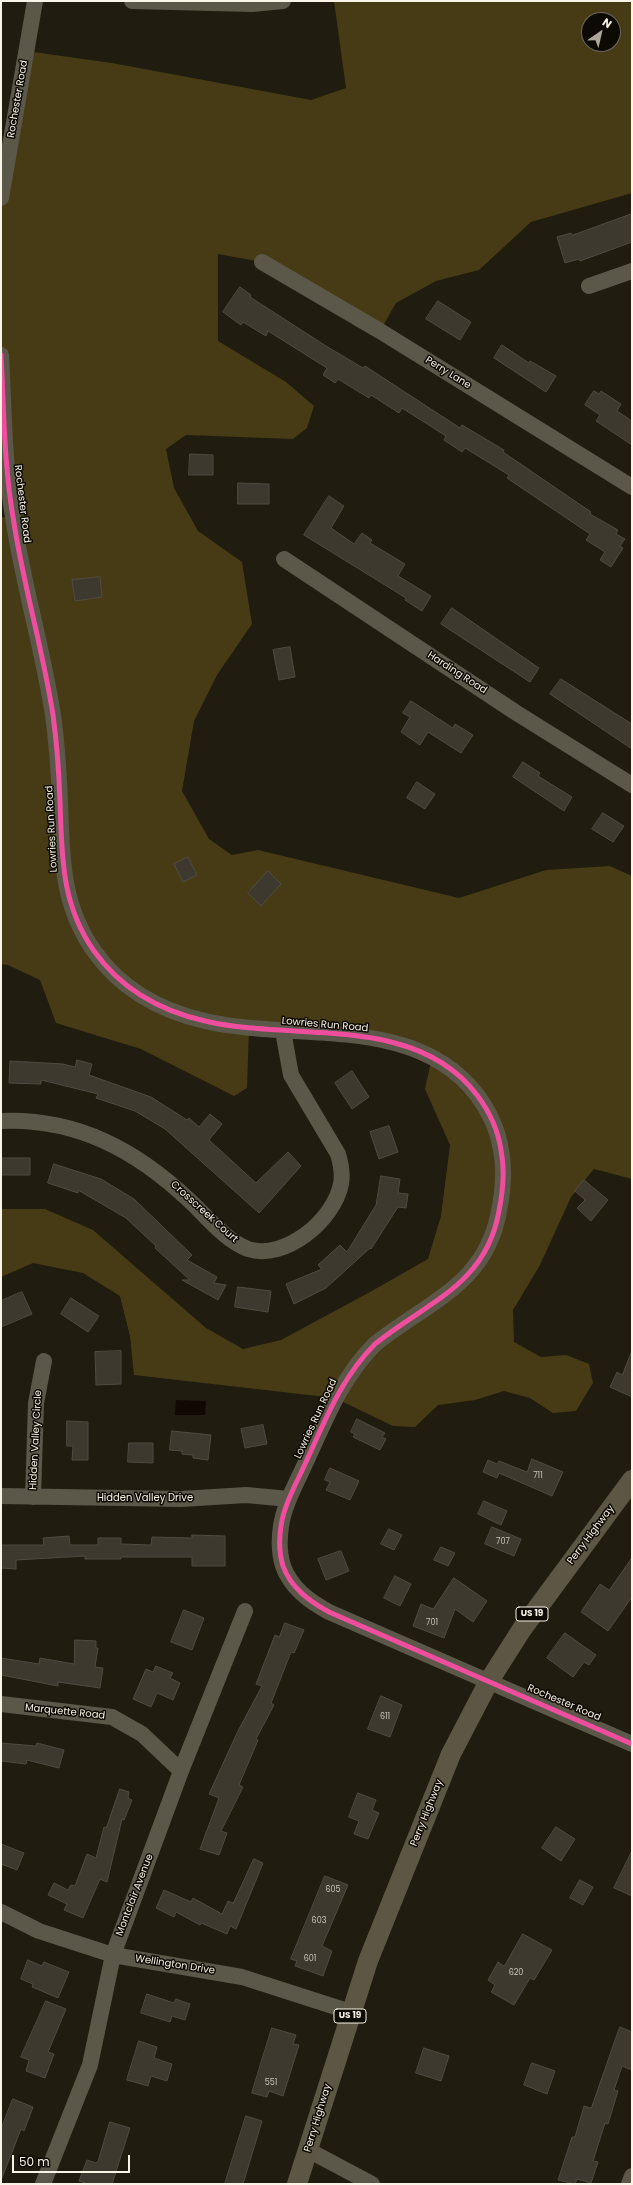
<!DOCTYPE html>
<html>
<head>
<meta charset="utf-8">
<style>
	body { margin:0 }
	#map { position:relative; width:633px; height:2185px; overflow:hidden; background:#201c0f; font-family:Poppins,sans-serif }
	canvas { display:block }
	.frame { position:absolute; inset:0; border:2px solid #f9f4e6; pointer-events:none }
	.north { position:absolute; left:581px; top:12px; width:40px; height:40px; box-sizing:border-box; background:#0d0903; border:1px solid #6b675e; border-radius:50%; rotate:34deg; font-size:11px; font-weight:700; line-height:16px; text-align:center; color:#f9f4e6 }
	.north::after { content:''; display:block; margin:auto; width:14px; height:18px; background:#ada89b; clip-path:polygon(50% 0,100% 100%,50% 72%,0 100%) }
	.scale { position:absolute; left:12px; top:2155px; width:118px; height:18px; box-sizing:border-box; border:2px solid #f9f4e6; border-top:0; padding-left:5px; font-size:12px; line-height:14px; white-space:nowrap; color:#f9f4e6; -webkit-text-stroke:3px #0d0903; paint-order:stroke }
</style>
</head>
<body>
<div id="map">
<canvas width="633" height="2185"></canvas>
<div class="frame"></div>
<div class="north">N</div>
<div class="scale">50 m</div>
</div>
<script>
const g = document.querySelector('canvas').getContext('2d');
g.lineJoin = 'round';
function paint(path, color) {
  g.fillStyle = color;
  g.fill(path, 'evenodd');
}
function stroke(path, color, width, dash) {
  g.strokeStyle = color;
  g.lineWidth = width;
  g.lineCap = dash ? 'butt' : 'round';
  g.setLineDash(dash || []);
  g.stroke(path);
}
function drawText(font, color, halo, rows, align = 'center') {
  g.font = font + ' Poppins,sans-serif';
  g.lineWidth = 3;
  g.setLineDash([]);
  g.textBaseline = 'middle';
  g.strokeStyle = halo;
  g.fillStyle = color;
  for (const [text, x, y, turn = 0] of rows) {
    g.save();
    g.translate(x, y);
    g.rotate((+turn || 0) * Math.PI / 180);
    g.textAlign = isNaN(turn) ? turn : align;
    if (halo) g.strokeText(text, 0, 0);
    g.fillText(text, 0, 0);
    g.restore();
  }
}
const green = new Path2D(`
	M334,1H632V193L531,222L479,270L436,281L396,303L380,331L262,262L218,254V341L286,382L314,406L307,428L293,439L186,435L166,449L174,488L198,531L242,562L252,624L217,675L194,721L182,791L209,839L232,855L258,850L459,898L546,870L610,866L632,876V1179L594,1169L571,1197L540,1265L513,1310L514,1342L541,1357L566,1355L589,1364L593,1383L576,1411L553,1413L530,1398L504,1391L475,1400L438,1405L415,1427L393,1426L335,1398L134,1375L130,1336L120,1296L83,1273L33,1263L1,1277V1209H45L93,1230L206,1328L243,1349L281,1340L370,1292L428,1259L441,1216L450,1145L425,1089L432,1057L419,1051L249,1029L247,1088L234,1096L141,1049L56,1023L40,980L8,965L1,964V517L12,518L1,355V198L26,51L112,63L311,100L346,88ZM589,20H613V44H589Z`);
const water = new Path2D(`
	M176,1400L206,1401L205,1415H175Z`);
const building = new Path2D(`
	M632,214V242L580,261L579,259L565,263L557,237L571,233L572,235Z
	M240,287L251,295L250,297L326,346L363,368L365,366L460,428L462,425L504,450L503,452L591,512L590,514L618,530L616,534L625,539L620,546L623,548L611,567L600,560L605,552L586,540L590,534L507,478L509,475L465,448L462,452L444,440L446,436L402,408L399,413L371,395L369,398L338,379L335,383L323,375L327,368L268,331L266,336L243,322L241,325L223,312Z
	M438,301L471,322L460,340L426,319Z
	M502,345L529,363L530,361L556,376L546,392L494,358Z
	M594,391L599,394L601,391L621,404L617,411L632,421V445L596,421L600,415L585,405Z
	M190,454L213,455V475H189Z
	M238,483L269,484V504H238Z
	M329,496L344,506L331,528L354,544L362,533L372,540L370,543L405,564L398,576L431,596L422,611L405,600L406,598L304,535Z
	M100,577L102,597L75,601L72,580Z
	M452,608L539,668L530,682L441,624Z
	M290,647L295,677L279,680L273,650Z
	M561,679L632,724V749L550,694Z
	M411,701L453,728L455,724L473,735L461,753L428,732L420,745L401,732L410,717L403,713Z
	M523,762L540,773L538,776L572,797L564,811L513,777Z
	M417,782L435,794L425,809L407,798Z
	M603,813L624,826L613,842L592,829Z
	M188,857L197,875L183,882L174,864Z
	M268,871L281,884L261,906L248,893Z
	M77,1060L92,1064L89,1075L151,1097L187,1120L189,1118L199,1127L210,1114L222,1124L209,1140L256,1183L288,1152L301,1166L259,1213L165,1129L135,1111L96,1098L98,1094L41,1080V1084L9,1083L10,1061L63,1064L75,1067Z
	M352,1071L369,1097L352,1109L335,1083Z
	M389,1126L398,1152L379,1159L370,1132Z
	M1,1158H30V1175H1Z
	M54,1164L101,1179L134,1199L192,1255L187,1260L217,1277L214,1283L226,1285L218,1300L182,1280H190L155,1248L156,1246L126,1218L78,1190V1193L48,1183Z
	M381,1176L400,1179L398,1193L408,1194L406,1208L398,1207L371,1249L370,1248L326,1288L294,1304L286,1284L322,1269L318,1265L340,1245L347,1252L376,1205Z
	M584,1180L608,1200L591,1221L577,1208L585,1200L575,1191Z
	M238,1287L271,1291L268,1312L235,1307Z
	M22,1292L32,1314L1,1327V1301Z
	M71,1298L99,1316L88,1332L61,1314Z
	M121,1351V1384L96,1385L95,1352Z
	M632,1351V1397L610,1387L617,1372L622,1375Z
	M357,1419L385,1433L382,1437L386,1439L380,1450L353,1437L355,1434L351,1432Z
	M67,1421L88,1422V1460H72L73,1446H67Z
	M263,1425L267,1444L245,1448L241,1429Z
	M172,1431L211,1435L208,1460L193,1458V1455L182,1454V1451L170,1450Z
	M129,1443H153V1463L128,1462Z
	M532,1459L563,1472L552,1496L499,1473L497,1478L483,1472L488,1460L497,1464L499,1461L527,1472Z
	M330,1468L359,1481L350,1500L326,1490L330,1482L325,1480Z
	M484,1501L507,1511L501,1525L478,1514Z
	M492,1527L521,1539L514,1556L485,1544Z
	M389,1529L402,1535L394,1550L381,1544Z
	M192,1535L225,1536V1566H192V1557H121V1559H85V1556L16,1560V1569L1,1568V1545H44L43,1538L69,1536L70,1545H98V1538H121V1544L151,1545L152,1537L192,1538Z
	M441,1547L455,1553L448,1566L434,1560Z
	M341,1551L349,1571L326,1580L318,1559Z
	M632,1558V1597L608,1631L581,1612L600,1584L609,1590Z
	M395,1576L411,1584L400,1606L384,1598Z
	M454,1578L487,1601L473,1622L455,1609L444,1638L413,1626L421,1604L433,1609Z
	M184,1610L204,1618L192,1650L171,1642Z
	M285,1623L304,1630L294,1653L291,1652L271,1703L274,1705L256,1739L258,1740L239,1785L243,1787L221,1831L227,1833L219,1855L200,1849L219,1798L209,1794L238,1731L262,1686L256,1684L275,1635L279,1637Z
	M565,1633L596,1655L589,1665L584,1662L573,1677L547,1658Z
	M75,1640L96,1641V1648H98L95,1667L103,1668L100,1688L58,1682V1686L1,1675V1658L39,1664L40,1658L74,1664Z
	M156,1666L173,1673L170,1678L180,1683L173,1700L157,1693L151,1707L133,1699L146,1669L153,1672Z
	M381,1696L402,1705L390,1737L368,1729Z
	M1,1743L36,1746L37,1743L64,1750L59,1768L27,1760L26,1764L1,1761Z
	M120,1789L129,1792L128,1798L132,1800L124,1820L122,1819L107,1882L100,1879L83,1918L64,1910L67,1904L48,1895L54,1883L68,1890L71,1885L75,1886L87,1854L96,1858L104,1827L106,1828Z
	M358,1793L376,1800L372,1810L379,1813L368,1839L354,1834L359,1821L349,1817Z
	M556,1827L575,1839L561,1861L542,1848Z
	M1,1844L24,1853L17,1870L1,1864Z
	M632,1851V1896L614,1888Z
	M254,1859L263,1863L236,1929L230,1926L227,1934L201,1923L200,1925L176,1912L174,1917L156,1908L164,1890L191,1902L193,1898L222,1914L228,1901L233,1903Z
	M325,1876L348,1885L322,1946L332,1951L323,1976L295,1966L297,1961L291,1959Z
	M580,1880L593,1887L583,1905L570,1898Z
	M523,1934L552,1950L534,1980L530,1978L514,2005L491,1992L495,1985L488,1980L498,1962L504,1966Z
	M28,1960L42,1966L44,1962L69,1972L58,1998L32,1987L33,1984L21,1979Z
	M147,1994L174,2003L176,1999L190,2004L185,2020L172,2016L170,2022L141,2013Z
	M46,2001L66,2009L48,2052L54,2054L45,2078L26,2071L29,2060L21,2057Z
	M620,2027L632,2032V2070L622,2066L614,2090L618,2091L608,2124L605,2123L593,2161L598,2162L591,2183L577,2179L575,2184L558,2180L572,2137H575L584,2106L591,2108Z
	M272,2028L296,2035L293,2044L299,2045L283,2096L269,2091L267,2097L252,2093Z
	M139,2041L157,2047L154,2058L172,2064L167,2081L151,2076L148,2086L127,2080Z
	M424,2048L449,2056L441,2081L416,2073Z
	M532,2063L555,2071L547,2094L524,2085Z
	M13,2099L33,2107L24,2131L21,2129L2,2178L1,2129Z
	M246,2116L262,2121L243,2184H225Z
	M110,2122L130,2128L112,2184H88L79,2181L87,2160L96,2163L98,2161Z`);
const minor = new Path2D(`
	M132,1L252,4L283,1
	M1,198L35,1
	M262,262L380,331L632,487
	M589,286L632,271
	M1,355C4,411 4,468 14,523C24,588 43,650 53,715C57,744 59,773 60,802C62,856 61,904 94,951C121,989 161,1011 205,1021C294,1042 415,1013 477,1095C489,1111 498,1130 501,1150C505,1170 503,1191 499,1211C486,1285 427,1302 375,1344C341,1378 325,1421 305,1464C296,1484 284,1505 281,1526C279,1539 279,1553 283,1566C291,1588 309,1601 329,1612L632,1744
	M284,559L515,712L632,785
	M1,1121C77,1118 136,1150 190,1201C207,1217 226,1241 248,1249C285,1261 334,1220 341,1184C343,1173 341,1164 338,1154L291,1075L283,1031
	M1,1496L181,1499L246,1495L289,1499
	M33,1497L36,1403L44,1361
	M1,1704L112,1717L142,1734L181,1771
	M1,1912L39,1931L113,1955L242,1977L351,2012
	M308,2150L372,2184
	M43,2184L90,2065L113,1955L181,1771L245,1611
	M629,2184L632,2176`);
const major = new Path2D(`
	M297,2184L368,1961L451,1754L489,1681L522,1629L632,1480`);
const cycleway = new Path2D(`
	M1,355C4,411 4,468 14,523C24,588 43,650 53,715C57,744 59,773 60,802C62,856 61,904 94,951C121,989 161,1011 205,1021C294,1042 415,1013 477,1095C489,1111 498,1130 501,1150C505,1170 503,1191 499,1211C486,1285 427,1302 375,1344C341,1378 325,1421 305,1464C296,1484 284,1505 281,1526C279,1539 279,1553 283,1566C291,1588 309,1601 329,1612L632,1744`);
const numberNames = [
	["711",538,1476],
	["707",503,1542],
	["701",432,1623],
	["611",385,1717],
	["605",333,1890],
	["603",319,1921],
	["601",310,1959],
	["620",516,1973],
	["551",271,2083]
];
const shields = [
	[532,1614,32],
	[350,2016,32]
];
const shieldNames = [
	["US 19",532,1614],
	["US 19",350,2016]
];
const streetNames = [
	["Rochester Road",18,99,-80],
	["Perry Lane",448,373,32],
	["Rochester Road",22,504,83],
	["Harding Road",457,673,33],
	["Lowries Run Road",52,829,-93],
	["Lowries Run Road",325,1025,5],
	["Crosscreek Court",204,1212,42],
	["Lowries Run Road",316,1419,-65],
	["Hidden Valley Circle",36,1440,-87],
	["Hidden Valley Drive",145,1498],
	["Perry Highway",591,1535,-53],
	["Rochester Road",564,1703,23],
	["Marquette Road",65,1712,6],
	["Perry Highway",427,1813,-68],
	["Montclair Avenue",135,1895,-69],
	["Wellington Drive",175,1965,9],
	["Perry Highway",318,2118,-73]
];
paint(green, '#473b15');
paint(water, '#110901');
paint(building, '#3d392f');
stroke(building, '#4e4b40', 1);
stroke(minor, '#5b5749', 16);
stroke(major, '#5c5644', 20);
stroke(cycleway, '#ef4d9e', 5);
drawText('8px', '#cac5b8', null, numberNames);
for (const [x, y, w] of shields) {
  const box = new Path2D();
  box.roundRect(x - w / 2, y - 7, w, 14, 3);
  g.fillStyle = '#0d0903';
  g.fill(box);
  stroke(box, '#f9f4e6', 1);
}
drawText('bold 9px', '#f9f4e6', null, shieldNames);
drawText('10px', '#f9f4e6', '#0d0903', streetNames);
</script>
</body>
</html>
